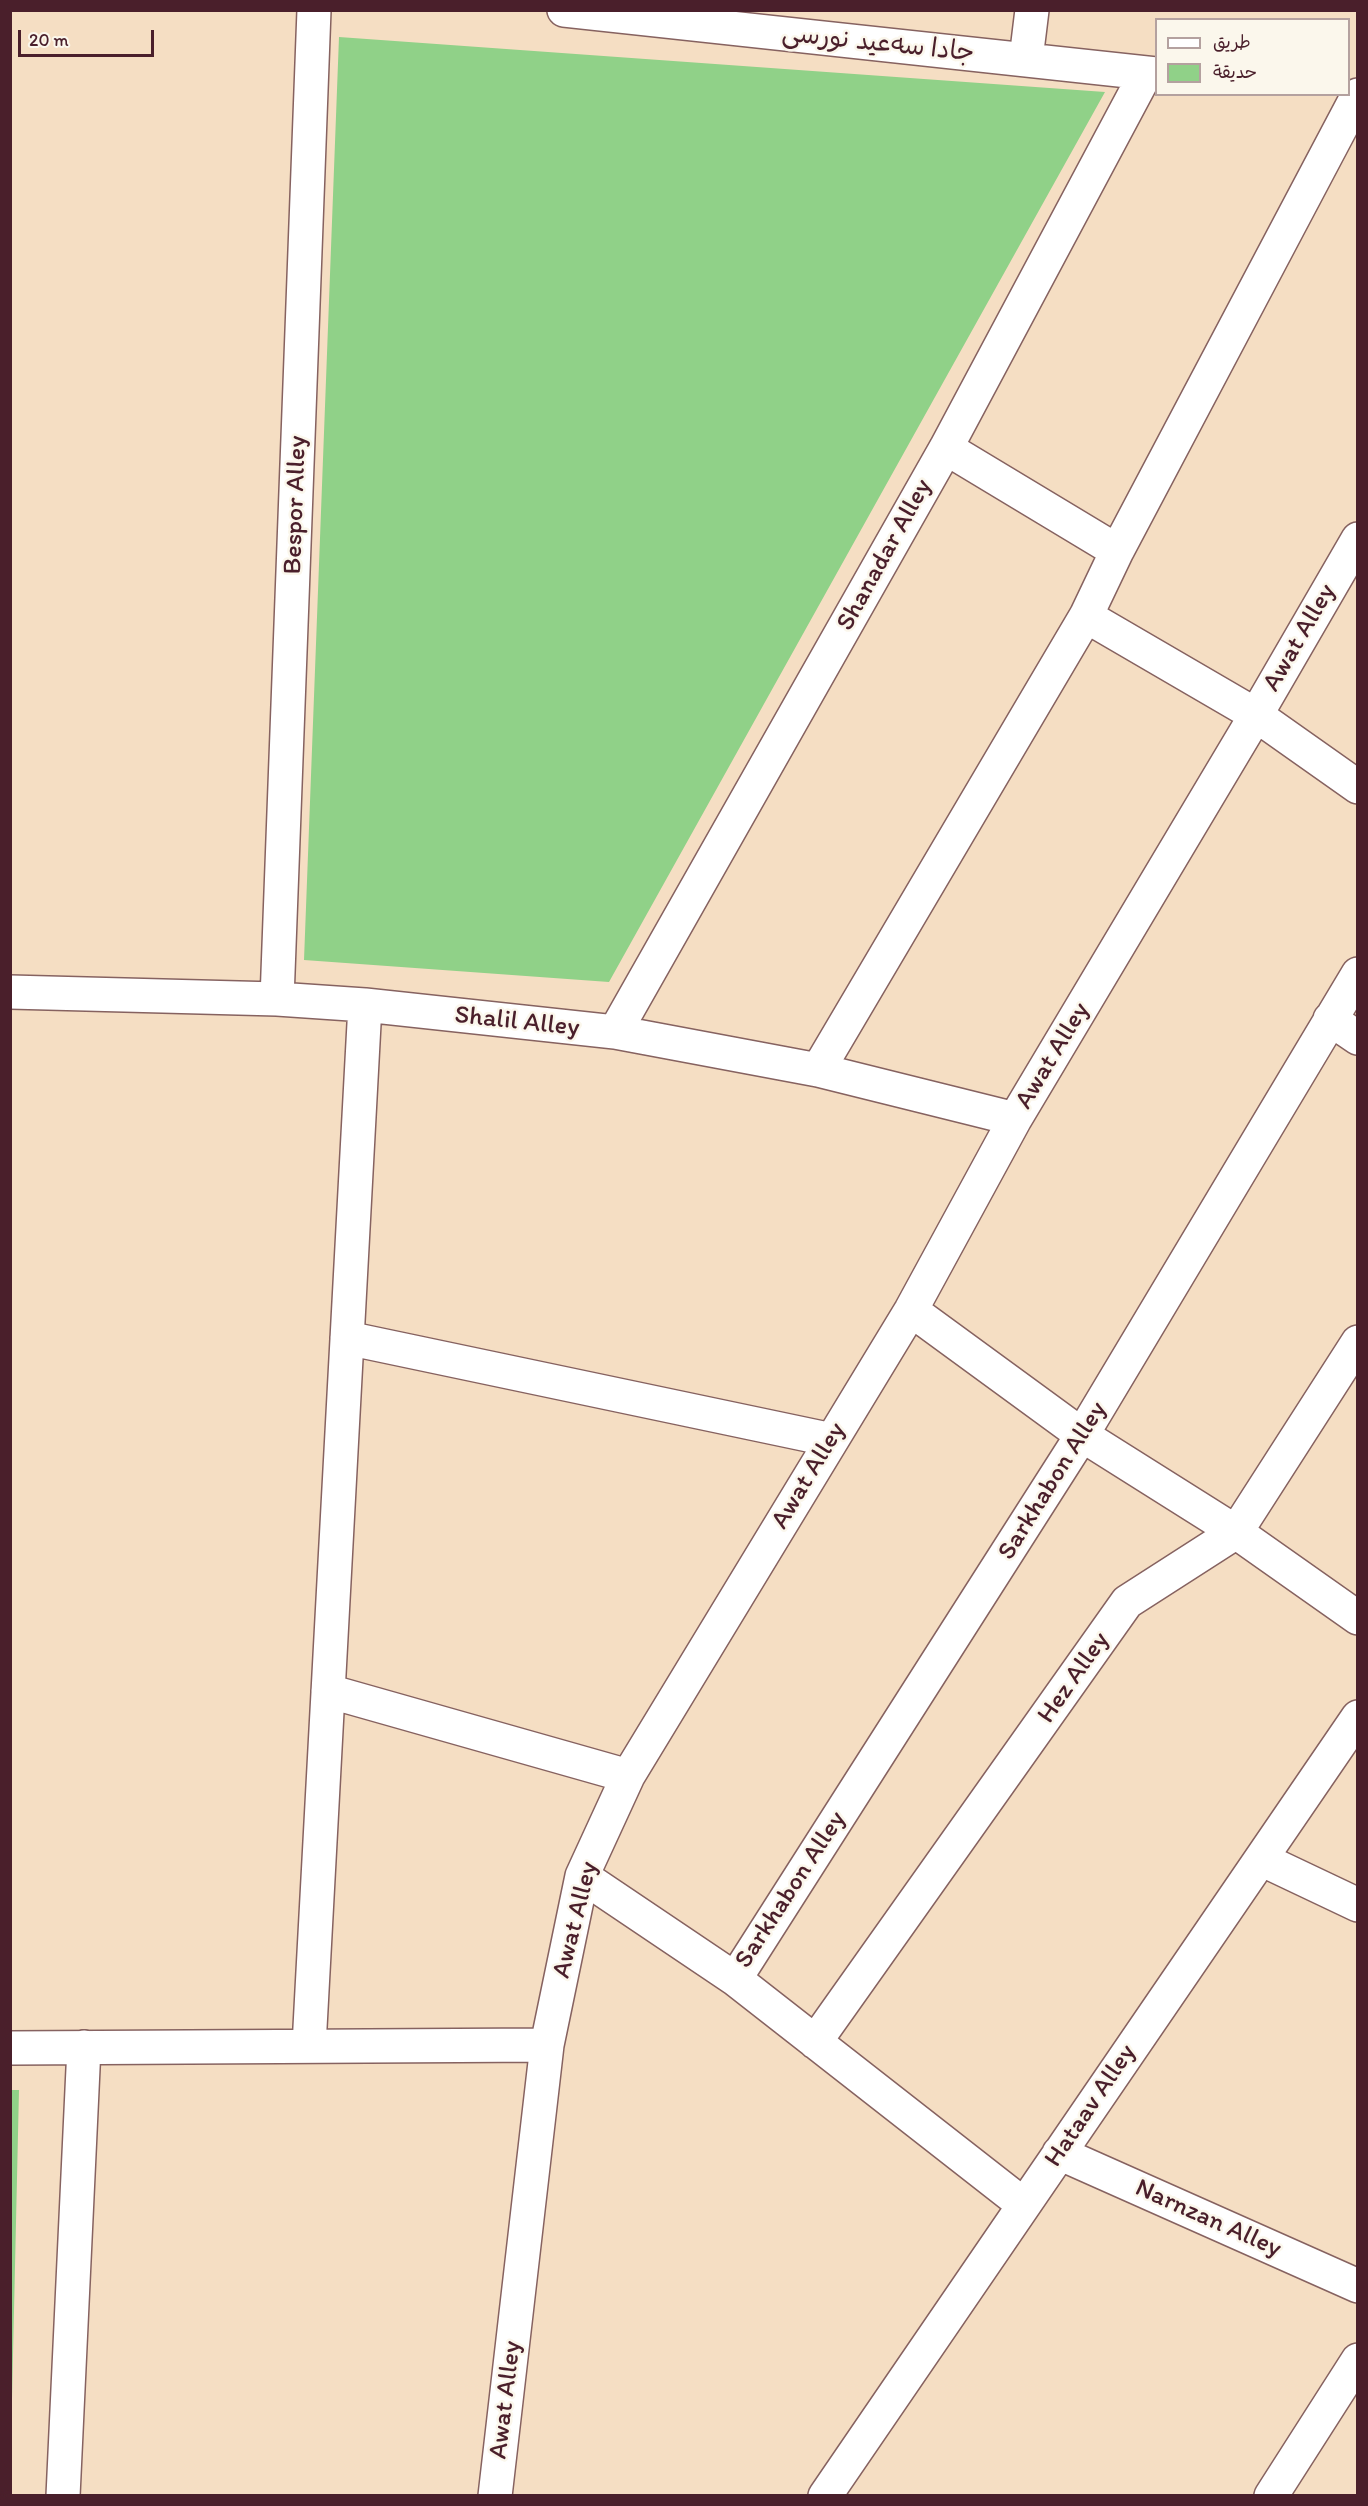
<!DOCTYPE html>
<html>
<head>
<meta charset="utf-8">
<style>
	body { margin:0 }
	#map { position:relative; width:1368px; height:2506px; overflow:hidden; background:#f5dec3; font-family:Itim,"Playpen Sans Arabic",sans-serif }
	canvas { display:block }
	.frame { position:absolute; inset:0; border:12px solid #4a1f2b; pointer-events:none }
	.legend { position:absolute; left:1155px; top:18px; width:195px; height:78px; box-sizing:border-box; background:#fbf7ec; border:2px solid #b4a19f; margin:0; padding:8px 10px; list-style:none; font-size:18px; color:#4a1f2b }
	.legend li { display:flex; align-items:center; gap:12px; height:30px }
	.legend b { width:30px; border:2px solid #b4a19f }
	.scale { position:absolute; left:18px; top:30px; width:136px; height:27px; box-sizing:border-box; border:3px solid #4a1f2b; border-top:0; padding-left:8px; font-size:18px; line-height:21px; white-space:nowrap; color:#4a1f2b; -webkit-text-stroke:4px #fbf7ec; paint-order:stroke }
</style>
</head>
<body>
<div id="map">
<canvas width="1368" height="2506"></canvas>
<div class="frame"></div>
<ul class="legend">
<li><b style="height:8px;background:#fff"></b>طريق</li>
<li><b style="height:16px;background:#90d188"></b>حديقة</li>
</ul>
<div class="scale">20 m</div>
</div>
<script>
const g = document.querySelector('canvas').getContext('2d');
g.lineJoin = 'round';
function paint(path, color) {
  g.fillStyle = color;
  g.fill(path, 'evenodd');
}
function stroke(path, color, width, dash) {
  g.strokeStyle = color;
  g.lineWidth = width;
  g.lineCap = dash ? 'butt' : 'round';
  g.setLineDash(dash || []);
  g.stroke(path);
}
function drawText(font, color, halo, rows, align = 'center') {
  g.font = font + ' Itim,"Playpen Sans Arabic",sans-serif';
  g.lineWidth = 5;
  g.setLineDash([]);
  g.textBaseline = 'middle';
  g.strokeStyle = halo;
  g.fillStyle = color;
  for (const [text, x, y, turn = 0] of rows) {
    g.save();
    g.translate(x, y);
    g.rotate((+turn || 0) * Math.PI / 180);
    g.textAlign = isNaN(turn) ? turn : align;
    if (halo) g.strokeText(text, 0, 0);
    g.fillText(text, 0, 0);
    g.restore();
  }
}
const green = new Path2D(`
	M339,37L1105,92L609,982L304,960Z
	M10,2090H19L11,2443H10Z`);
const minor = new Path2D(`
	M564,10L1156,74
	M1026,59L1032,10
	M946,448L1117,551
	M1086,616L1256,715L1358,787
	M10,992L277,999L365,1005L615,1032L818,1070L1015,1119
	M277,999L314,10
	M1330,1019L1358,1038
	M615,1032L946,448L1146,73
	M818,1070L1086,616L1117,551L1358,95
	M911,1310L1082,1435L1236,1532L1358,1618
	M347,1338L832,1440
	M328,1691L628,1776
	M1261,1859L1358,1905
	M582,1876L735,1979L1024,2205
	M735,1979L1082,1435L1358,974
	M815,2042L1127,1602L1236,1532L1358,1342
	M309,2046L365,1005
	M10,2048L547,2045
	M1059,2153L1358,2286
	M63,2496L84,2047
	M495,2496L547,2045L582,1876L628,1776L911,1310L1015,1119L1256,715L1358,539
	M825,2496L1358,1717
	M1271,2496L1358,2360`);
const streetNames = [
	["جادا سەعید نورسی",878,44,6],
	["Bespor Alley",296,505,-88],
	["Shanadar Alley",885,555,-61],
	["Awat Alley",1300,638,-60],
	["Shalil Alley",517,1022,6],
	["Awat Alley",1053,1056,-59],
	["Awat Alley",809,1476,-59],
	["Sarkhabon Alley",1053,1481,-58],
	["Hez Alley",1074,1678,-55],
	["Sarkhabon Alley",791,1890,-57],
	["Awat Alley",576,1920,-76],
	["Hataav Alley",1091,2106,-56],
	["Narnzan Alley",1208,2219,24],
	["Awat Alley",506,2400,-83]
];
paint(green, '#90d188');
stroke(minor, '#866260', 36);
stroke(minor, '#fff', 33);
drawText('26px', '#4a1f2b', '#fbf7ec', streetNames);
</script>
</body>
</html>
